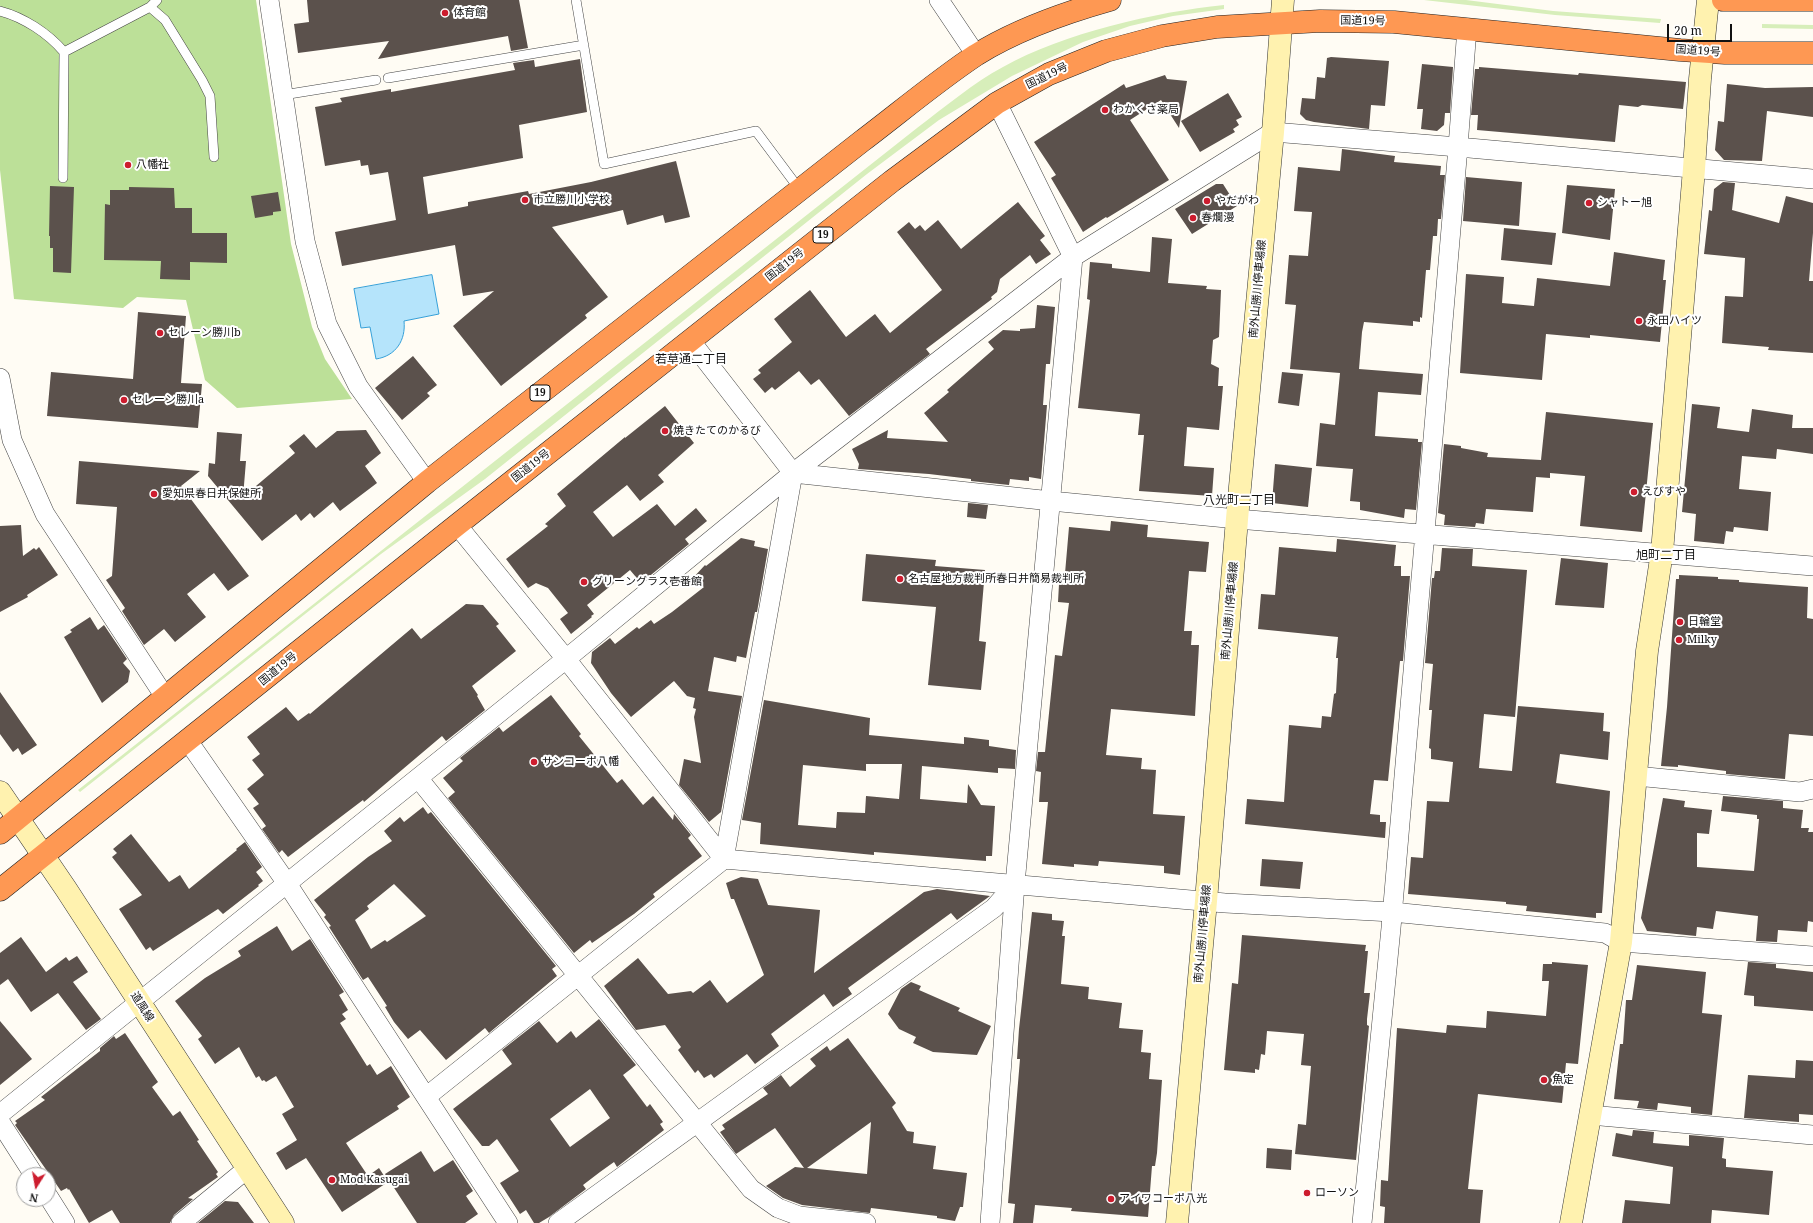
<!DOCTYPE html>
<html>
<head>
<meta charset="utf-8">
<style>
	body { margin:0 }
	#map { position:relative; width:1813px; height:1223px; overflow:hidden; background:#fffcf4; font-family:"Noto Serif",serif }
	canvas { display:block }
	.north { position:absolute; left:16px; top:1167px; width:40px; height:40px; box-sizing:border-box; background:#fff; border:1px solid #a0a0a0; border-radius:50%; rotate:191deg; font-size:11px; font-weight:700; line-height:16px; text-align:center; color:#111 }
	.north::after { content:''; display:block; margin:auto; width:14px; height:18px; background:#cd1c2e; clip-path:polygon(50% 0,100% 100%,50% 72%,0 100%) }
	.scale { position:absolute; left:1667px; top:24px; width:65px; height:18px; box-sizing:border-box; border:2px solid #111; border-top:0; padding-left:5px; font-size:12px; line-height:14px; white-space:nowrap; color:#111; -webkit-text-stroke:3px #fff; paint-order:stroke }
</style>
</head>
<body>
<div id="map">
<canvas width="1813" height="1223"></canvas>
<div class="north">N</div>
<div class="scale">20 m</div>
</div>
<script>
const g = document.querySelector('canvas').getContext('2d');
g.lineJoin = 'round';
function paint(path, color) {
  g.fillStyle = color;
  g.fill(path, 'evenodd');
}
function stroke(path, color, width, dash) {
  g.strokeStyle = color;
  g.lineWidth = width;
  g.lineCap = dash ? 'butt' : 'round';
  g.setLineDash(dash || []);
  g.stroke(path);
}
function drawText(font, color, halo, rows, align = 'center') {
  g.font = font + ' "Noto Serif","Noto Sans JP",serif';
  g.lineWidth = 4;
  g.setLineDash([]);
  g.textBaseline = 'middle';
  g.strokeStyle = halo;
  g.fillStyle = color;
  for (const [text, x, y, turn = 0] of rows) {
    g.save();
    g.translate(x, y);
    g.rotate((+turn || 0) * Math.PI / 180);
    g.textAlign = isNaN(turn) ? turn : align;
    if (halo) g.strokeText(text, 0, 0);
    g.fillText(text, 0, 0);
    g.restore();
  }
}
const green = new Path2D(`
	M1424,0H1466L1553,11L1661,19L1660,23L1555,15Z
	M1224,5V9L1173,16L1130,26L1083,42L1012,76L939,120L867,174L485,479L381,554L80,792L78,790L917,128C945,107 973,83 1003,67C1064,33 1155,12 1224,5Z
	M1762,24L1813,25V29L1762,28Z`);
const forest = new Path2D(`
	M0,0H256L291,244L312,327L325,359L352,399L237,408L205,380L186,300L137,297L123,308L14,299L0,170Z`);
const water = new Path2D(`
	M432,275L439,314L404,321C406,340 396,356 376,359L370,327L361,328L354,289Z`);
const building = new Path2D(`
	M307,0H519L528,48L511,51L508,36L378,59L389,41L298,53L294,24L309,22Z
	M1331,57L1389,61L1385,106L1371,105L1369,129L1314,122L1306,120L1300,114L1302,98L1315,99L1317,77L1325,78L1327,58Z
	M580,59L587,112L519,125L523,158L423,177L428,214L468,206V202L528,191L529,194L591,182L676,161L690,217L665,223L663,215L627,225L623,210L552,227L608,297L585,315L587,318L501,386L453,326L494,291L463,296L455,245L342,266L335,232L396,220L388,172L370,175L368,165L361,166L360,160L325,166L315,107L342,102L340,98L391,89V92L515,70L513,63L534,60L535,67Z
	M1422,64L1453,67L1450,113H1445L1444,125L1437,131L1421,129L1423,109H1417Z
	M1479,67L1578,75L1579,73L1686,82L1683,109L1642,105L1638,107L1619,105L1615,142L1477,130L1478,115H1471L1475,69H1479Z
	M1165,75L1167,79L1187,81L1179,128L1161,100L1130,120L1169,180L1107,218L1106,217L1083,232L1051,178L1056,175L1034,142L1124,84L1126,88Z
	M1727,84L1765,88L1813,87V117L1767,111L1762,161L1724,160L1715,150L1718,121L1724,122Z
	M1228,93L1242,117L1236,120L1239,125L1233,129L1235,132L1200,152L1181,121Z
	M1342,149L1395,156L1394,162L1441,166L1440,175H1445L1441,219H1438L1437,236H1433L1430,270H1426L1422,318L1420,317V322L1413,321V326L1364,322L1362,332L1359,369L1423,374L1421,395L1378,392L1375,436L1418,439V442H1422L1416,510L1405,509L1404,518L1360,510V502L1350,501L1353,469L1316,466L1320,423L1335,425L1340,373L1290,369L1296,305L1285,304L1289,255L1308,256L1312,212L1294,211L1298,167L1340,171Z
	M1466,177L1522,182L1519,226L1463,221Z
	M1723,182L1735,183L1732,210L1779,223L1786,196L1813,203V233L1809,281H1813V353L1768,350L1769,347L1722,343L1725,296L1743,297L1745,258L1704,254L1709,210L1712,211L1714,189Z
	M1216,184H1223L1237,206L1192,234L1175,209Z
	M1567,185L1615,189L1610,240L1562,233Z
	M50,186L74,187L71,273L53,272V248H50V236H49Z
	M129,187L174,188L175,208H192V233H227V263L190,262V280L160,279L161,261L104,260L105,204L110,205V190H129Z
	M278,192L281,211L273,212V215L255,218L251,196Z
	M1018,202L1045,236L1040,240L1051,254L1036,264L1030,255L1000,279L997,292L991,297L992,299L926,349L930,354L849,416L819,379L811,385L799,371L775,390L772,387L765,393L753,379L761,373L758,370L792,342L774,319L810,290L846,337L875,314L890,333L942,290L897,232L909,222L915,229L920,225L925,231L938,220L961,249Z
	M1504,228L1556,233L1552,265L1501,260Z
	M1152,237L1172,239L1168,283L1207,286L1206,289L1221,290L1219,337L1213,340L1211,364L1219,368L1218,386H1223L1219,430L1187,427L1184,466L1214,468L1212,496L1139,491L1144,435H1138L1140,414L1078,408L1090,300L1087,299L1090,262L1112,264V268L1150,272Z
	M1614,252L1665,260L1663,280H1666L1660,342L1590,335V338L1546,334L1542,380L1460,373L1466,274L1504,277L1502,303L1534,306L1537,278L1610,286Z
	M1037,305L1055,307L1050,364H1046L1043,405H1047L1041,479L1029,477V481L1010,479L1009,485L971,481V479L929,474L858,469L859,464L852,449L888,430L887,438L948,442L924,413L949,392L947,390L994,349L988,342L1003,330L1020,331V329L1035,328Z
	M138,312L186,316L181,383L202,384L198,428L47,416L51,372L133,379Z
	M413,356L437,385L427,393L430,396L402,420L375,388Z
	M1282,372L1303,374L1299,406L1278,403Z
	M1692,404L1720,407L1717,428L1749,432L1752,409L1793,415L1792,428H1813V454L1777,449L1776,459L1742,456L1739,489L1771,492L1768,531L1734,527L1733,532L1726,531L1724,544L1694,541L1696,514L1682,512Z
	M665,406L694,443L658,475L664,482L640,501L627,485L593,512L613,537L657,504L675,526L696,508L707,521L685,539L689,544L641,583L630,570L587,605L594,614L591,616L592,617L571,634L560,619L568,613L548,588L536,583L528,588L506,559L548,526L545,524L566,506L557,494L625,437V438Z
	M1546,412L1653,423L1642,532L1580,526L1585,476L1550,473V478L1536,477L1533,512L1486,509L1484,524L1476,523L1475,527L1444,525L1445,515L1438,513L1444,444L1461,446V448L1488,453L1487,457L1541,460Z
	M366,430L381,453L365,466L377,483L340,511L333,502L314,518L310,513L301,521L296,514L262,541L208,476L209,463L215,464L217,432L242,434L240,461H246L243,497L295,453L289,446L304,434L316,448L337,431Z
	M79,461L200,471L181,486L249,576L228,591L214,573L187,594L206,617L175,642L164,629L144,645L122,611L125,608L106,580L112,576L117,507L76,504Z
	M1275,464L1312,468L1308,507L1272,503Z
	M968,503L988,505L986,519L967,517Z
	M1111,521L1148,525L1147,537L1209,542L1206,572L1189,571L1184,631H1192L1191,645H1199L1195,716L1111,709L1106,755L1142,758L1141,769L1156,770L1153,814L1185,816L1180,875L1164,873V866L1099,861L1098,866L1074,864V867L1042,864L1048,802H1039L1041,772L1036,771L1038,752H1045L1055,655L1062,656L1069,603L1058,602L1059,584L1064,585L1069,527L1110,531Z
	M21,525L23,556L34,548L36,550L39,547L58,575L27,595L28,597L0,612V526Z
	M741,538L755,541L754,546L768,549L757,612H755L746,658L737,656L736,662L714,657L708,691L742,696L721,812L709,822L679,785L684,759L701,763L694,717L696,709L693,708L695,698L687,696L674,681L631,717L611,693L591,663L592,652L610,638L615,644L637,627L639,629L651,620L654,624L672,612L704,587L692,579L705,565L706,566Z
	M1337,539L1396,545L1394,566H1401V576H1410L1403,661H1400L1388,781L1374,780L1370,814L1380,815V822H1386L1385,838L1245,824L1247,799L1284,802L1289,725L1321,728L1322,716L1331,717L1334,694L1336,693L1338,658H1336L1338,637L1258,629L1261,594L1275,595L1279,547L1336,552Z
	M1442,548L1473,549L1472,566L1527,570L1515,717L1484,714L1479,768L1512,771L1518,706L1604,713L1603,731L1610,732L1608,760L1560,754L1556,783L1610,791L1602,913H1596V918L1526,911L1527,906L1506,904V902L1408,894L1411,857L1423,858L1427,801L1449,802L1453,762L1431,759V749L1429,748L1432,710H1429L1433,664L1425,663L1432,578H1434L1435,571H1440Z
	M866,554L936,560L935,566L985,570L979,641L986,642L981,690L928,685L936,607L862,601Z
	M1561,558L1608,563L1604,608L1555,605Z
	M1679,575L1718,577V579L1739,580V582L1808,587L1807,618L1813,619V736L1789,734L1785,779L1726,774V771L1678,765V767L1661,766L1667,707L1676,579H1679Z
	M466,604L483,605L499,624L496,626L516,651L472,686L478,695L477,696L485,710L446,741L442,736L364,802L363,800L288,857L282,850L279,853L262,829L266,826L253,808L259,804L247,789L264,775L252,760L260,754L247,737L286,707L298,721L309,713L310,714L412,628L421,639Z
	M90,617L98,630L104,625L127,659L123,663L130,671L128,682L102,703L64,637L72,632L70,630Z
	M0,692L37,745L22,755L18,748L13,752L0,734Z
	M551,695L581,734L579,736L617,783L622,779L643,805L653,796L673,820L674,814L691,835L688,838L702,856L653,894L655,897L634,914L592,943L590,940L574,953L448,798L455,792L443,778L463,761L460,758L499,727L503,732Z
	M764,700L870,718L869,735L964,744V737L989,740V746L1016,750L1015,769L998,768V773L922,766L920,799L967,803L968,784L981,805L995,806L992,856H986V861L874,852V855L760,844L761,823L742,820ZM866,764H902L899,799L866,796L865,813L837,812L836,828L798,825L803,765L866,771Z
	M1723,796L1783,801V808L1803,810L1801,828H1809L1808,832H1813V922L1808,921L1807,932L1778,930L1777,942L1756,941L1758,916L1716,911L1713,929L1697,927L1696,936L1647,931L1641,918L1663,798L1685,801L1684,807L1712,810L1709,834L1697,833V867L1754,871L1759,819H1757V815L1721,811Z
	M423,807L428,814L431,812L556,966L552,969L557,976L489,1033L485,1028L446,1060L420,1030L408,1039L394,1022L385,1007L387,1006L368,977L363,980L329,927L331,926L324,917L326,915L314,900L368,857L392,841L384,831L400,817L404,822ZM394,884L426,916L387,942L385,940L371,949L355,920L369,909L367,906Z
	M131,834L169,882L180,875L189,889L237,850L236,849L245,842L262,867L256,872L263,881L258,885L259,886L223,914L218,909L153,951L150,947L146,950L119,909L142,895L112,857L117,853L113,849Z
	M1262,859L1303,862L1300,889L1260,886Z
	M741,877L758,879L768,905L820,910L814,973L924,892L937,889L990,896L957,920L951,913L848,988L852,994L833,1007L824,994L771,1034L779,1046L755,1064L747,1054L714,1078L711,1074L704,1078L698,1070L695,1073L678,1050L681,1047L665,1025L636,1030L604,986L638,958L668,994L691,991L693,993L710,980L727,1003L764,975L734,899H731L726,883Z
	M1032,912L1052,914V920L1064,921L1062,936H1065L1061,984L1089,987L1088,999L1122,1003L1119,1028L1143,1030L1141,1052L1151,1053L1149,1079L1162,1080L1157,1153L1155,1166H1152L1148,1217L1071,1211L1072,1208L1035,1205L1033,1223H1013L1015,1204L1008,1203L1020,1059H1017L1019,1029Z
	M277,926L292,951L310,939L344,992L339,995L348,1010L342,1014L346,1019L340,1023L367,1066L370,1064L377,1075L391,1066L410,1097L397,1106L399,1109L346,1143L368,1176L379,1168L388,1182L342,1212L306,1158L286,1170L276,1153L297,1140L282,1114L294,1107L276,1076L266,1082L264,1080L262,1081L259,1076L256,1078L239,1047L215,1064L198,1039L202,1036L175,1001L205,978L241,956L238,951Z
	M1242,935L1366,945L1365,951H1368L1364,993H1370L1367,1019V1025L1369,1026L1356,1160L1295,1154L1298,1124L1306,1125L1311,1066L1301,1065L1304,1034L1267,1031L1265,1055L1261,1054L1259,1070L1255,1069V1073L1224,1070L1232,983L1238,984Z
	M21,937L46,972L66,957L69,961L77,956L88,972L73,982L101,1019L86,1030L58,993L31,1012L8,979L0,985V953Z
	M1552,962L1588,965L1578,1064L1566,1063L1562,1103L1478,1094L1468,1189L1483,1190L1480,1223H1384L1385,1207L1380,1206L1381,1180L1388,1181L1397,1028L1446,1033L1447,1025L1486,1028L1487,1011L1546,1016L1549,981H1542L1543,964H1552Z
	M1748,962L1776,964V968L1813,972V1011L1754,1006V996L1744,995Z
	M1637,965L1706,972L1702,1013L1722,1015L1712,1115L1691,1113V1107L1658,1103L1657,1110L1637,1108L1639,1101L1614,1099L1620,1044H1623L1626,1000H1632Z
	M911,982L921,986L919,990L960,1008L958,1011L991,1026L977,1055L933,1052L913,1043L916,1037L899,1029L888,1014L901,989Z
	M599,1019L636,1065L623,1075L647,1107L650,1104L663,1122L660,1124L664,1130L617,1167L614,1162L600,1172L583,1185L586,1189L549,1217L539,1223H534L526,1210L520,1214L500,1183L519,1171L497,1139L489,1146H482L453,1109L512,1064L502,1050L539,1021L557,1043L571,1031L576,1038ZM590,1089L610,1118L570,1147L550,1119Z
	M0,1021L32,1059L0,1085Z
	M125,1033L158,1082L152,1087L173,1116L180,1111L199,1140L197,1141L218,1172L216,1174L218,1177L188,1198L193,1199L174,1215L170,1223H120L112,1210L89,1223L69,1189L68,1190L67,1188L61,1191L15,1125L17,1123L15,1121L45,1100L41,1097L100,1051V1048L114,1036L116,1039Z
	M848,1038L896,1103L892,1107L907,1131L914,1132L913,1143L936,1146L933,1169L967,1173L963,1207H960L955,1221L937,1218V1216L871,1208L870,1213L802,1205L783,1198L766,1186L795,1167L804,1168L775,1128L736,1154L720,1132L725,1129L722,1125L768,1094L763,1088L769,1084L781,1075L790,1087L816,1066L810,1059L827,1046L830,1051ZM871,1122L867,1174L807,1168Z
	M1796,1060L1813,1061V1115L1799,1114V1122L1744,1118L1748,1075L1795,1078Z
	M1633,1130L1654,1132L1653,1143L1689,1146V1135L1724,1138L1722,1158L1726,1159V1167L1773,1171L1769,1215L1712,1210L1711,1223H1622L1625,1200L1670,1204L1673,1167L1612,1156L1616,1133L1632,1136Z
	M1267,1148L1292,1150L1291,1170L1266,1168Z
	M421,1151L434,1172L453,1160L473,1191L466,1196L478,1214L465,1223H417L385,1174Z
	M225,1201L238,1202L254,1223H198Z`);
const lane = new Path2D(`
	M576,0L604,164L756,131L800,190
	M150,7L165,20L202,80L210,96L214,157
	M0,11C23,17 48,33 64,52L63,178
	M64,52L150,7L157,0
	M388,78L584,45
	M283,95L376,80`);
const street = new Path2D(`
	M269,0L305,241L327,324L358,386L427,482
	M939,0L976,55
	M690,340L793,473
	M0,378L12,440L45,514L165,697
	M457,525L566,659L724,859
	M188,741L286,882L508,1223
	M1636,776L1800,792L1813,789
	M418,778L751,1189L778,1208L799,1216L866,1223
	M724,859L793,473L1073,257L1273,132L1458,147L1813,179
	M426,1097L724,859L1225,903L1392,912L1605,933L1621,942L1813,956
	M0,1114L566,659L793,473L1051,501L1237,519L1813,566
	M1590,1115L1813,1135
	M0,1122L34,1175
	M48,1196L65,1223
	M181,1223L248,1168
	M558,1223L994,908L1015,884
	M990,1223L1015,884L1073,257L997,103
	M1362,1223L1391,928L1458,147L1467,28`);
const secondary = new Path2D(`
	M0,792L66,889L283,1223
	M1177,1223L1206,901L1237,519L1273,132L1283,0
	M1571,1223L1621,942L1647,651L1662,552L1694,169L1700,79L1708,0`);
const highway = new Path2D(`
	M1723,0H1813
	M0,833L427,482L862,141C899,113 937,81 976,55C1016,30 1064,13 1110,0
	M0,890L457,525L892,181L997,103L1049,74L1106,51L1162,36L1217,27L1320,21L1394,22L1680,50L1725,53H1813`);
const markers = [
	[445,13,4,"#cd1c2e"],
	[1105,110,4,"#cd1c2e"],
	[128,165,4,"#cd1c2e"],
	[525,200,4,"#cd1c2e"],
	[1207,201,4,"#cd1c2e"],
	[1589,203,4,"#cd1c2e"],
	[1193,218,4,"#cd1c2e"],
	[1639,321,4,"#cd1c2e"],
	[160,333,4,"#cd1c2e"],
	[124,400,4,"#cd1c2e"],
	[665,431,4,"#cd1c2e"],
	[1634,492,4,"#cd1c2e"],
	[154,494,4,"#cd1c2e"],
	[900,579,4,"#cd1c2e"],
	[584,582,4,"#cd1c2e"],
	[1680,622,4,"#cd1c2e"],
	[1679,640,4,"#cd1c2e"],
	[534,762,4,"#cd1c2e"],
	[1544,1080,4,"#cd1c2e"],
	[332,1180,4,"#cd1c2e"],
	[1307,1193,4,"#cd1c2e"],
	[1111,1199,4,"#cd1c2e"]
];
const shields = [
	[823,235,20],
	[540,393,20]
];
const shieldNames = [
	["19",823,235],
	["19",540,393]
];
const poiNames = [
	["体育館",453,13],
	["わかくさ薬局",1113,110],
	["八幡社",136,165],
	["市立勝川小学校",533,200],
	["やだがわ",1215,201],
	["シャトー旭",1597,203],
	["春爛漫",1201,218],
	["永田ハイツ",1647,321],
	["セレーン勝川b",168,333],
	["セレーン勝川a",132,400],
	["焼きたてのかるび",673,431],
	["えびすや",1642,492],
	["愛知県春日井保健所",162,494],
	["名古屋地方裁判所春日井簡易裁判所",908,579],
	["グリーングラス壱番館",592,582],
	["日輪堂",1688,622],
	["Milky",1687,640],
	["サンコーポ八幡",542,762],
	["魚定",1552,1080],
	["Mod Kasugai",340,1180],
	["ローソン",1315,1193],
	["アイワコーポ八光",1119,1199]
];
const streetNames = [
	["国道19号",1363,21,1],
	["国道19号",1698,51,4],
	["国道19号",1047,76,-26],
	["国道19号",785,265,-38],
	["南外山勝川停車場線",1258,289,-85],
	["国道19号",531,466,-38],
	["南外山勝川停車場線",1230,611,-85],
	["国道19号",278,669,-39],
	["南外山勝川停車場線",1203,934,-85],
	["道風線",142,1007,57]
];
const neighbourhoodNames = [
	["若草通二丁目",691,360],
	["八光町二丁目",1239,501],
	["旭町二丁目",1666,556]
];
paint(green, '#d7eeba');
paint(forest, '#bce098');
paint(water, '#b5e4fb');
stroke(water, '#36a0d8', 1);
paint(building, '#5b514c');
stroke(lane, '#444', 10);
stroke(street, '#444', 20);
stroke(secondary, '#333', 23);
stroke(highway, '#222', 23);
stroke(lane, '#fff', 9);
stroke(street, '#fff', 19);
stroke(secondary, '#fff2af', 22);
stroke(highway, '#fe9853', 22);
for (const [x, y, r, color] of markers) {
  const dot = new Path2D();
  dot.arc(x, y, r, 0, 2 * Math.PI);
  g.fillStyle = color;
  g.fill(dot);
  stroke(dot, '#fff', 1.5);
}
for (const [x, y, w] of shields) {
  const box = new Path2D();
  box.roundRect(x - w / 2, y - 8, w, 16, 3);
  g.fillStyle = '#fff';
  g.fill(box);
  stroke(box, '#111', 1);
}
drawText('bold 10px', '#111', null, shieldNames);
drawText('11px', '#111', '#fff', poiNames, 'left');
drawText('11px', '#111', '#fff', streetNames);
drawText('12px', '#111', '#fff', neighbourhoodNames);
</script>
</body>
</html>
